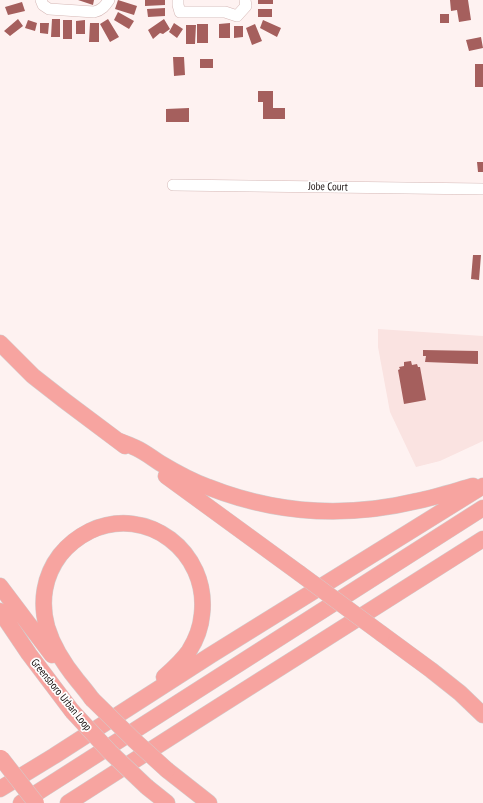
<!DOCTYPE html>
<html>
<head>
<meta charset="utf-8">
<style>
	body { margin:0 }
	canvas { display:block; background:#fef2f1 }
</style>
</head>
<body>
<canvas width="483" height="803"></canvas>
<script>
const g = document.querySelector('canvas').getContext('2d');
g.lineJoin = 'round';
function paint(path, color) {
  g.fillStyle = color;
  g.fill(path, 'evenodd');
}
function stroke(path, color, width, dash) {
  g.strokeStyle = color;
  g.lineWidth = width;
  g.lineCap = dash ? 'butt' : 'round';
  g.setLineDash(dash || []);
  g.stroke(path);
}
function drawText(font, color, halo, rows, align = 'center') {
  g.font = font + ' "PT Sans Narrow",sans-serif';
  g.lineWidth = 3.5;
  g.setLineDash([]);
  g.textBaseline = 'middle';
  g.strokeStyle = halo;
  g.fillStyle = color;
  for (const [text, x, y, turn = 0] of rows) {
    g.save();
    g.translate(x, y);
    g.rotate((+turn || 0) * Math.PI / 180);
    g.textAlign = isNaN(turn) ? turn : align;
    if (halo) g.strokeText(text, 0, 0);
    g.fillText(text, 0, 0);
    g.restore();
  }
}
const built = new Path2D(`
	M378,329L483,336V441L440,461L416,467L390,412L378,347Z`);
const building = new Path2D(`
	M78,0H94L93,5Z
	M118,0L137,6L134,15L115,9Z
	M145,0H165V5L145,6Z
	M258,0H273V4H258Z
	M450,0H468L471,20L459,22L457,10L451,11Z
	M22,2L25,11L8,15L5,7Z
	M165,8V16L148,17L147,9Z
	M258,9H272V17H258Z
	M118,12L134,21L129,29L114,20Z
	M440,14H449V23H440Z
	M18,19L23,26L10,36L4,31Z
	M52,19H60V37H51Z
	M108,19L119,37L110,42L100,24Z
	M164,19L170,29L163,34L160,33L153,39L148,30Z
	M28,20L37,23L35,31L25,28Z
	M63,20H72V39H63Z
	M85,20V34H76V21Z
	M263,20L281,28L277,37L260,28Z
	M40,23H49L48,34L40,33Z
	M90,23H99V42H89Z
	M174,23L183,29L177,38L169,32Z
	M230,23V38H219V24Z
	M197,24H208V43H197Z
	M255,24L262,41L252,45L246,28Z
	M186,25H196L195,44H186Z
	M234,26H243V37L234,38Z
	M481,37L483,48L469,51L466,40Z
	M173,57H184L185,75L174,76Z
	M200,59H213V68H200Z
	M475,64H483V87H475Z
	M258,91H273V108H285V119H263V102H258Z
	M189,108V122H166V109Z
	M477,162H483V172H478Z
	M473,255H481L479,280L471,279Z
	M423,350L478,351V364L425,362L426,356H423Z
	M411,361L412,365L417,364L418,367H420L426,400L404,404L398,370L400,369L399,367L404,366V362Z`);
const minor = new Path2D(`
	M41,0L43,5L49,9L94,12C102,10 105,6 109,0
	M178,0V5L180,12H225L237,16L246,6L245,0
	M173,185L483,189`);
const highway = new Path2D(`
	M0,343L33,376L65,401L125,446
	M117,440C123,443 130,445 136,448C145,452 152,458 160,463C175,472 191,481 208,487C276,514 346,518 417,501C436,497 455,491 473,486
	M166,476L299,573
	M0,586L52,655
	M0,611L29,654L72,711
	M382,634L431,670L460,693L483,715
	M92,699C87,692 82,686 77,680C64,664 53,647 47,627C40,602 44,576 60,555C68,545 78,537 90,531C147,504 209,552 202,614C201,626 196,640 189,651C182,661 173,669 164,677
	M167,770L209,803
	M147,787L167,803
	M0,789L54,756L211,655L483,486
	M21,803L483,508
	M68,803L196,721L483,539`);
const highwayBridge = new Path2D(`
	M299,573L382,634
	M92,699L134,740L167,770
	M72,711L110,752L147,787
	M1,758L36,803`);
const streetNames = [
	["Jobe Court",328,187,1],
	["Greensboro Urban Loop",61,695,51]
];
paint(built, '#fae3e1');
paint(building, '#a55f5d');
stroke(minor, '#d5b9b7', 12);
stroke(highway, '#d1cfcf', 17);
stroke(minor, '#fff', 11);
stroke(highway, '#f7a4a0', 16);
stroke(highwayBridge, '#d1cfcf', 17, []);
stroke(highwayBridge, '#f7a4a0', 16);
drawText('11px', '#19100f', '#fff', streetNames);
</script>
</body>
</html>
